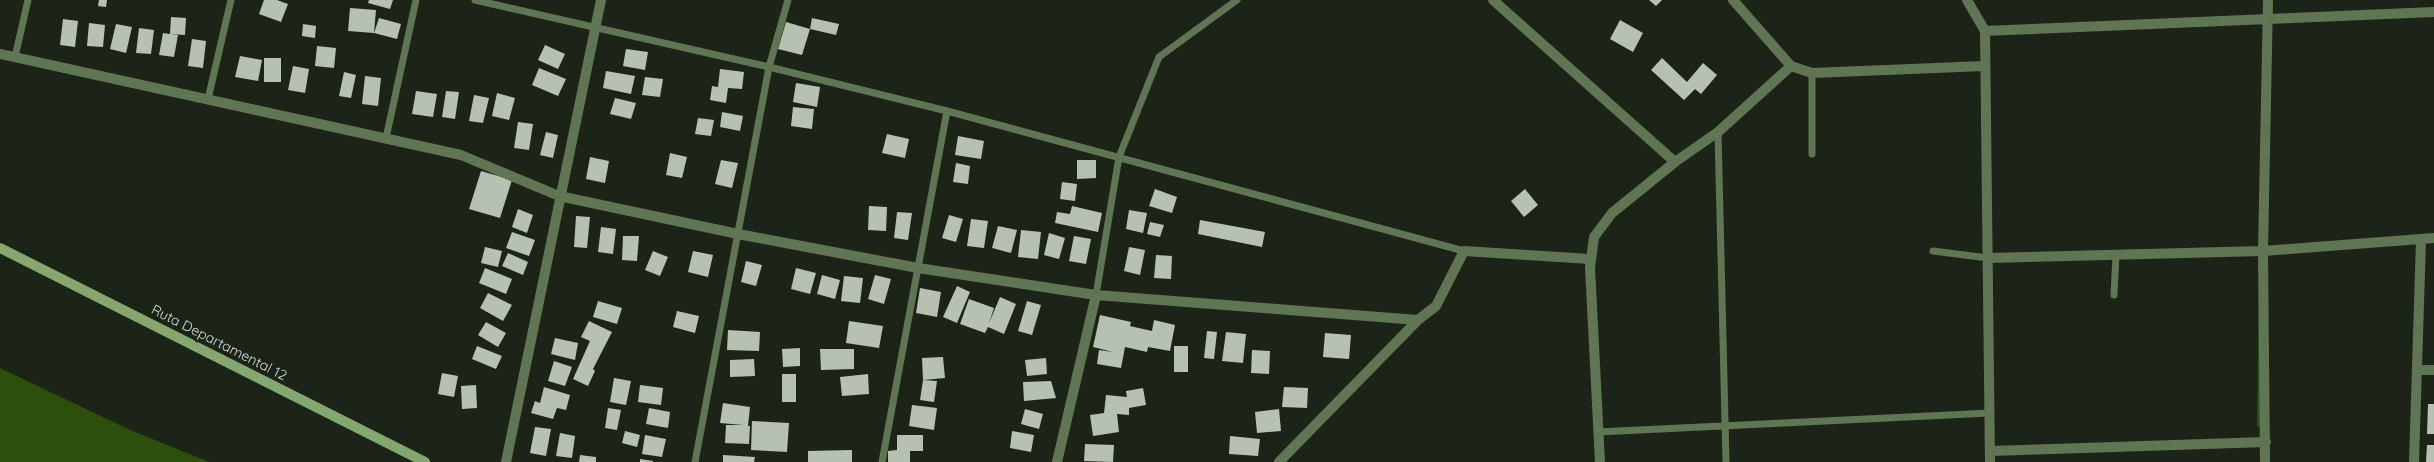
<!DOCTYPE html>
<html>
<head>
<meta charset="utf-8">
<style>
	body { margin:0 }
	canvas { display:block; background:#1c2317 }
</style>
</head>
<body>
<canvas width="2434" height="462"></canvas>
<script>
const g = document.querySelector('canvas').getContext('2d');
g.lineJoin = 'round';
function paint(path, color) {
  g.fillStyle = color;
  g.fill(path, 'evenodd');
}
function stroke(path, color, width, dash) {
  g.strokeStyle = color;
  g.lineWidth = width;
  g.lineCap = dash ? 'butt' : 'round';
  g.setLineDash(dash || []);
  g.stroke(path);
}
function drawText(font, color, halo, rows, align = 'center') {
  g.font = font + ' Quicksand,sans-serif';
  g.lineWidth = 5;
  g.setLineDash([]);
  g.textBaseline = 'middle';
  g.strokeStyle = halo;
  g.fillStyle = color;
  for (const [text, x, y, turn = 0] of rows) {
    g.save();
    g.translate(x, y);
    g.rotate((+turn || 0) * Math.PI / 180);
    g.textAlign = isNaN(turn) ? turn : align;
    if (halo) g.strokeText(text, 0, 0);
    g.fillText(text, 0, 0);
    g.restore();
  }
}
const green = new Path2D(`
	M2259,269L2261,426L2258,427L2257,426Z
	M0,368L128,429L209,462H0Z`);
const building = new Path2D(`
	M99,0H107L106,7L98,6Z
	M264,0H277L288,4L281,22L259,14Z
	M369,0H393L390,9L368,3Z
	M1649,0H1662L1656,6Z
	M350,8L376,10L374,33L348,31Z
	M171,17L186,18L185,35L170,34L178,35L174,57L159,55L163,33L170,34Z
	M379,18L401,24L397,39L374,33Z
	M812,18L839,24L836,35L810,29L802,55L778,49L786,22L810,29Z
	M63,19L78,21L75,47L60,45Z
	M1620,20L1643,33L1633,52L1610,39Z
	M89,23L105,25L103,47L87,46Z
	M116,24L132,27L126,53L110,49Z
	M303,24L316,26L315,38L302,36Z
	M139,28L154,30L151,54L136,53Z
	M192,39L206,41L203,68L188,66Z
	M545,45L565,54L558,69L538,60Z
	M317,46L336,48L334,68L315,66Z
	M626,49L648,52L645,70L623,66Z
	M240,56L262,60L258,81L235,77Z
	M264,58H281V82H264Z
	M1662,58L1687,82L1703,63L1717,75L1701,94L1695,89L1684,100L1651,70Z
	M293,66L309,69L305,93L288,90Z
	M539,68L566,79L558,96L532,85Z
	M720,69L744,72L742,89L728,88L726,103L710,100L712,86L718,87Z
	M606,71L635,76L631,94L603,88Z
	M344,72L356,75L351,98L339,96Z
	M365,76L381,78L378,106L362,104Z
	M645,77L663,79L660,97L642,95Z
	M796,83L820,87L817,107L793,102Z
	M416,91L437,94L433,117L412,114Z
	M446,91L459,92L455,119L442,117Z
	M497,93L515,98L509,120L492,116Z
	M474,95L489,98L483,123L469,121Z
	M615,98L636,103L631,119L610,114Z
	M793,107L814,109L812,129L791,126Z
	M722,112L743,116L740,131L720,127Z
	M698,118L714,120L711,136L695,134Z
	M518,122L533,124L529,150L514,148Z
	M546,132L558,135L553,158L540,155Z
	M887,134L909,139L905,158L882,153Z
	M958,136L984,141L981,159L955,155Z
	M670,153L687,157L682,178L666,175Z
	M590,157L609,161L605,183L586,179Z
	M721,160L738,163L732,188L715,184Z
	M1077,160H1096V178L1077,179Z
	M956,163L970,166L968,184L953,182Z
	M481,171L512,180L500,218L469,209Z
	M1062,182L1077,184L1075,201L1060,199Z
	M1155,189L1177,197L1172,213L1149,206Z
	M1525,189L1538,205L1524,217L1511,201Z
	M869,206L887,207L886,231L868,230Z
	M1072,206L1102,213L1098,232L1055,223L1057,212L1070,214Z
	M518,209L533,215L527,233L512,227Z
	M1129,210L1147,213L1143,233L1126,229Z
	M897,212L912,213L908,240L894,238Z
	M949,215L963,219L956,242L942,238Z
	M576,216L590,217L587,248L574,247Z
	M971,219L988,221L984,248L967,246Z
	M1200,220L1265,232L1262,247L1198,234Z
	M1150,222L1164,225L1160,237L1147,234Z
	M998,226L1017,230L1011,253L992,248Z
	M601,227L616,229L613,254L598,252Z
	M1021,230L1041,232L1038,259L1018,257Z
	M512,232L535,240L529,256L506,248Z
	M1049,233L1065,238L1059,259L1044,255Z
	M623,236H639L637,261L622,260Z
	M1074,236L1091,239L1086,264L1069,261Z
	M485,247L502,251L498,267L481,263Z
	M1129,247L1145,250L1140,275L1124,271Z
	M653,251L668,257L660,276L645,270Z
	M693,251L713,255L708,277L688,272Z
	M508,253L528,262L523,275L502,266Z
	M1156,255L1172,256L1171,279L1154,278Z
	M746,261L762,265L756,286L741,282Z
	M485,268L512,279L506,294L479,283Z
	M796,268L816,273L810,294L791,289Z
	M822,275L840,280L835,299L817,294Z
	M875,275L891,279L884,304L868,299Z
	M844,276L863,278L860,303L841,301Z
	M957,286L970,292L957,323L943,317Z
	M920,288L941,292L937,317L916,313Z
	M488,293L512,305L503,321L480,308Z
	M1000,297L1016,304L1004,334L988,327L985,333L960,324L969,299L994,308L989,323Z
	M598,301L622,308L617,324L593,317Z
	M1027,301L1041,305L1032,335L1018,331Z
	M677,311L699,316L695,333L673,327Z
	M1100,315L1131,322L1130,326L1152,331L1154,320L1175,325L1170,351L1148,347L1147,352L1125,347L1121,368L1097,364L1099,350L1113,352L1093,347Z
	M589,321L612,332L593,369L595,371L588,386L573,379L590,341L581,337Z
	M849,321L883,326L879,348L846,343Z
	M486,322L506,333L498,347L478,335Z
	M728,330L760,332L759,351L727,350Z
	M1207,331L1217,332L1214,359L1204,358Z
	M1226,332L1246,334L1243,363L1222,361Z
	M1325,333L1351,335L1349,359L1323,357Z
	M555,338L578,343L575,360L551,354Z
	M477,346L502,356L496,369L472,359Z
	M1174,346H1188V372H1174Z
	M800,348V366L783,367L782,349Z
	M820,349H854V369L821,370Z
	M1252,350L1270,351L1269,374L1251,373Z
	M943,357L945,378L923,380L922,358Z
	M1046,358L1047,374L1027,376L1025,360Z
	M754,359L755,376L730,377V360Z
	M554,361L572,367L565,386L548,381Z
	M442,373L458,376L454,397L438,394Z
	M782,374H796V402H782Z
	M868,374L869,394L842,396L840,377Z
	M614,378L631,381L626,405L610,402Z
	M923,380L937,381L934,402L920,400Z
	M1051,381L1056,398L1024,401L1023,382Z
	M476,385L477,408L462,409L461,386Z
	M640,385L663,388L661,405L638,402Z
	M544,387L570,395L566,410L557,408L553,419L531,413L535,401L540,403Z
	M1284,387L1308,388L1307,408L1282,407Z
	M1143,388L1146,405L1129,408V415L1117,414L1119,432L1093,436L1090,415L1104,413L1106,395L1127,397L1126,391Z
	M723,403L750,407L748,426H750L749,444L725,443L726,425H743L720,423Z
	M2428,404H2434V434H2427Z
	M912,405L937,408L934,430L909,426Z
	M608,408L621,410L617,430L605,428Z
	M649,408L670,412L668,428L646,424Z
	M1025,409L1043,414L1039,429L1021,424Z
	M1279,409L1281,431L1257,433L1255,412Z
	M752,421L789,423L787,452L751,450Z
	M535,427L551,429L546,456L530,453Z
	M625,431L640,435L637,447L622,443Z
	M1012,431L1034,435L1031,452L1010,448Z
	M560,433L575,436L572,458L556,456Z
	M645,435L666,439L662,457L642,454Z
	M897,435H923V451H910V462H888V451L897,450Z
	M1230,436L1260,439L1258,456L1229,454Z
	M1085,444L1114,445L1113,462L1084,461Z
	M2427,445H2434V462H2426Z
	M852,450V462H808V451Z
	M580,455L596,457V462H579Z
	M723,455L755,457L754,462H723Z
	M640,459L653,461V462H640Z`);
const lane = new Path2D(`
	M475,0L769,67L947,111L1464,251
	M15,57L28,0
	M208,99L231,0
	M1718,132L1726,462
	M386,138L416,0
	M1812,154V73
	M1933,251L1988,258
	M1096,295L1119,157L1159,57L1237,0
	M2114,295L2116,255
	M1598,432L1990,413
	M695,462L769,67L788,0
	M882,462L947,111`);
const street = new Path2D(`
	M1493,0L1675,162
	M1733,0L1791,66L1812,73L1984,66
	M1967,0L1985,31L1990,462
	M1985,31L2434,12
	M0,54L461,155L559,196L738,234L918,268L1096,295L1418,320
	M1988,258L2263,251L2434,238
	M2417,370H2434
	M1991,451L2266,442
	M506,462L601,0
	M1057,462L1096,295
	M1279,462L1418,320L1436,306L1464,251L1590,259
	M1600,462L1590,268L1594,237L1612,213L1675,162L1718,132L1791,66
	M2265,462L2263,251L2268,0
	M2414,462L2421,240`);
const secondary = new Path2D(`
	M0,248L425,462`);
const streetNames = [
	["Ruta Departamental 12",219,343,27]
];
paint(green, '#2d4f0e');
paint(building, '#b7c1b1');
stroke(lane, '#607553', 7);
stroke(street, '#607553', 10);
stroke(secondary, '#84a66f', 10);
drawText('14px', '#d4d9d1', '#1c2317', streetNames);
</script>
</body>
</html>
